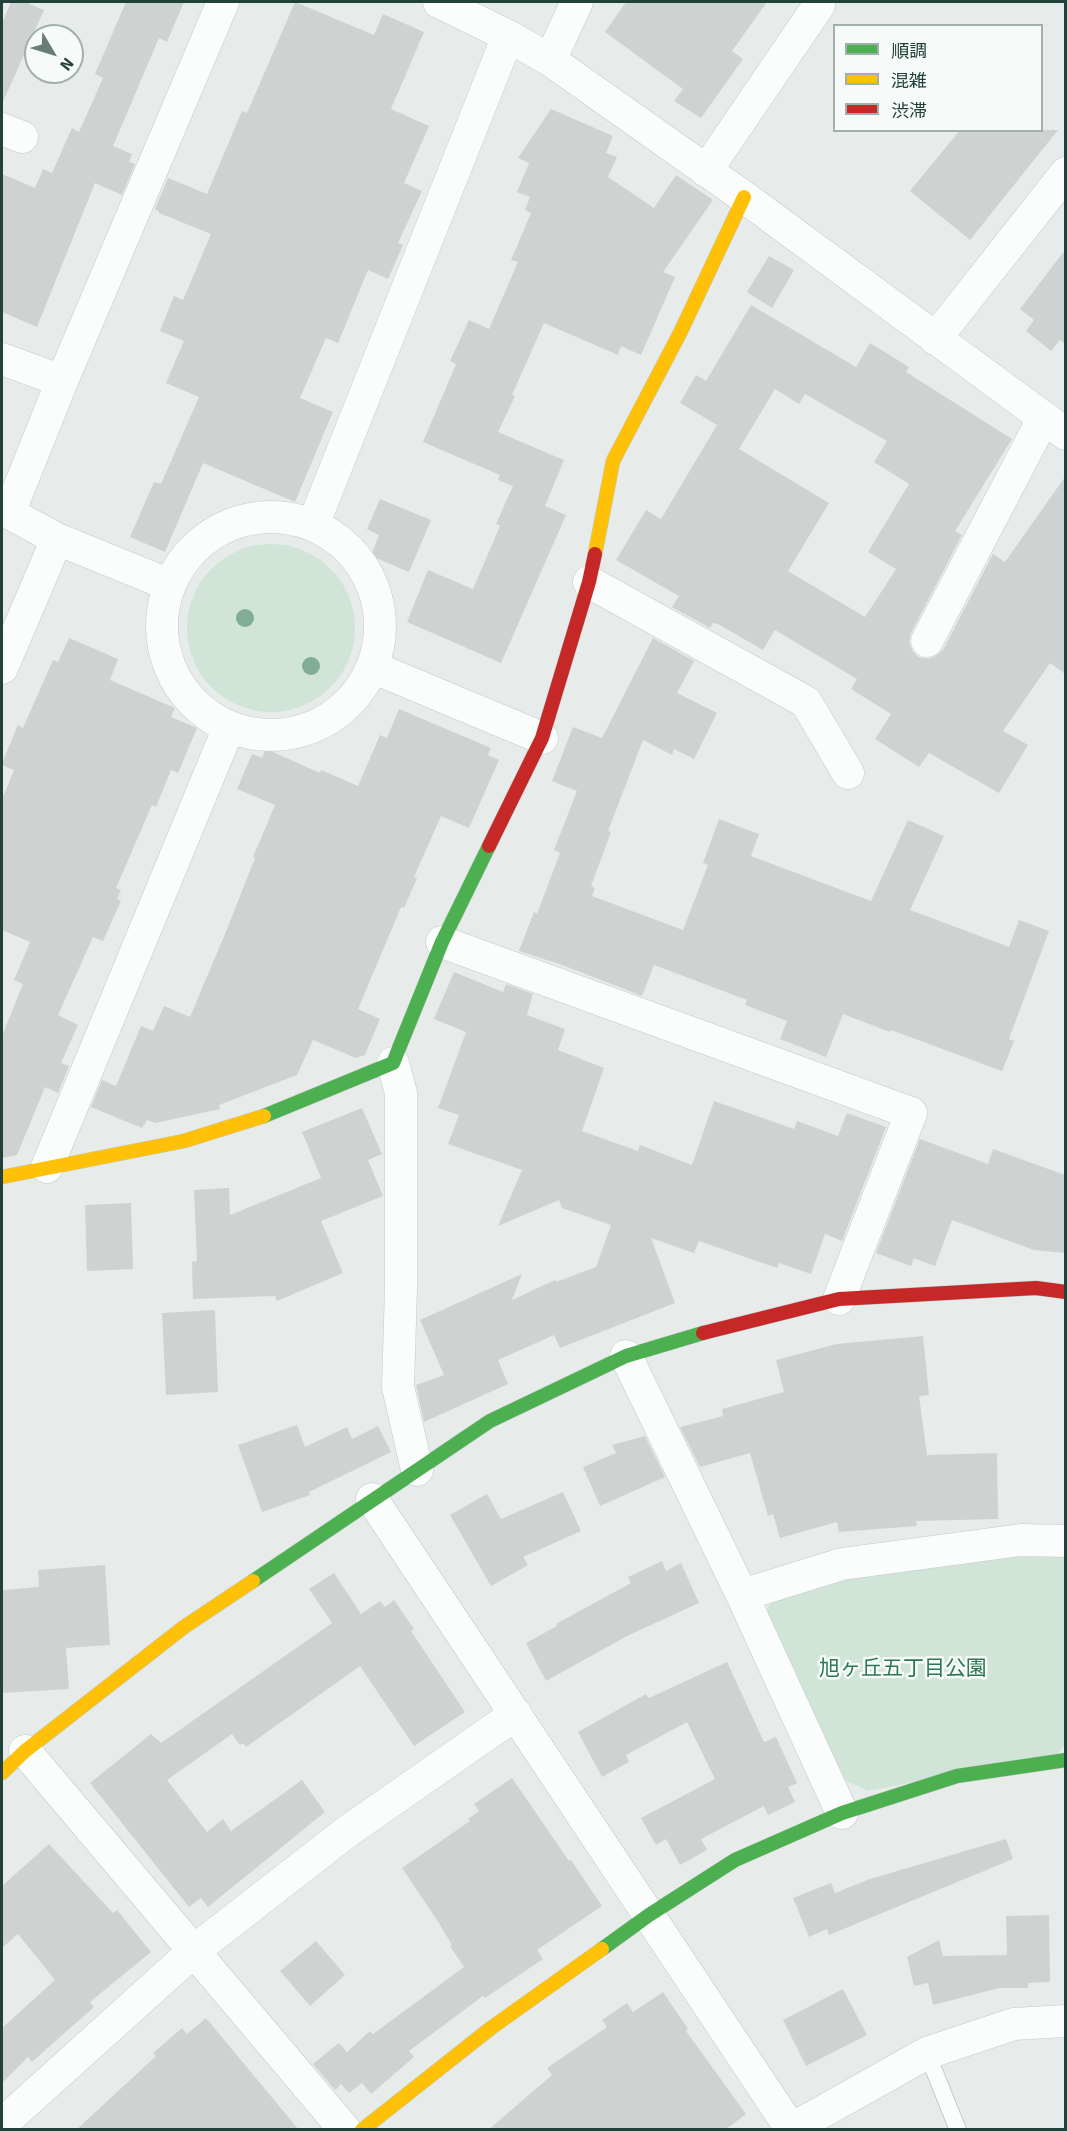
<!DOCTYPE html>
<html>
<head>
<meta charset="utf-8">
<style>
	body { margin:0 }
	#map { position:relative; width:1067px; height:2131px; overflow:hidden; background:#e7ecea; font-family:Signika,"Noto Sans JP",sans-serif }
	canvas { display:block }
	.frame { position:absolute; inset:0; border:3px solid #23413b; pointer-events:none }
	.legend { position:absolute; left:833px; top:24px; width:210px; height:108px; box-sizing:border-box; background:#f6faf8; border:2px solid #a2b0ac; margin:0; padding:8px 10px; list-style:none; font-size:18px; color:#23413b }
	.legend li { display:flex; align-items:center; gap:12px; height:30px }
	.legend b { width:30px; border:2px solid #a2b0ac }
	.north { position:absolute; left:24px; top:24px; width:60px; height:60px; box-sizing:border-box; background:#f6faf8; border:2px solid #a2b0ac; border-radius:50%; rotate:128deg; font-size:16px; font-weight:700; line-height:24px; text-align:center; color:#23413b }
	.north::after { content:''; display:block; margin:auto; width:21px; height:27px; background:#687d78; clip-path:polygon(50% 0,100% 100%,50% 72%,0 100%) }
</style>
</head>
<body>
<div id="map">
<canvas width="1067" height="2131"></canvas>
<div class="frame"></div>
<ul class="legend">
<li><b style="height:8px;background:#4caf50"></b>順調</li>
<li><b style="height:8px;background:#ffc107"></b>混雑</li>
<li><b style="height:8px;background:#c62828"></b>渋滞</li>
</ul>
<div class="north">N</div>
</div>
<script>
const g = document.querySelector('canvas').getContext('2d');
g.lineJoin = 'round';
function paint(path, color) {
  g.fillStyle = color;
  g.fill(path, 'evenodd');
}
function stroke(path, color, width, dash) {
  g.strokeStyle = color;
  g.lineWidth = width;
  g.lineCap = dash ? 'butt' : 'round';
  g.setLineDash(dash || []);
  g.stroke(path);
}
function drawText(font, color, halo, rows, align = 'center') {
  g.font = font + ' Signika,"Noto Sans JP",sans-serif';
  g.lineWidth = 5;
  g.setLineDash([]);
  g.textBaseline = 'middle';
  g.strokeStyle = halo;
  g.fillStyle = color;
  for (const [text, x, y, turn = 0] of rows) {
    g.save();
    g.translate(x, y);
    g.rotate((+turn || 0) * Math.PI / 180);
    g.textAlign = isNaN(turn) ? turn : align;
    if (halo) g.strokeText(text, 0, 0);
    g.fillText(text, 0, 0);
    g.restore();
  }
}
const green = new Path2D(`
	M187 628a84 84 0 1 1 168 0a84 84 0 1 1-168 0Z
	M1065,1547V1744L1057,1755L868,1791L836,1776L763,1617L776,1592L844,1571Z`);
const building = new Path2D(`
	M11,2H25L44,10L2,104V23Z
	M126,2H184L167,42L159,38L113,146L132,154L129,162L135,164L122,195L95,183L37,327L2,312V174L35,188L43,169L52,173L72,128L79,132L103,78L95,74Z
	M295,2L374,35L383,14L424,32L391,109L429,126L404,183L422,191L398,243L403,245L388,279L368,270L338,343L326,338L300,398L333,412L295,502L203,463L165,552L130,537L154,482L161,484L199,397L166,383L184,341L160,331L174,296L183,300L211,234L159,213V211L155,209L168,178L207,194L242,111L247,113Z
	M626,2H767L732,51L743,59L701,118L674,101L683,89L605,32Z
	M551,109L613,136L606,153L617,157L608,177L654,208L676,175L713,200L663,272L675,277L641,355L621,346L618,355L544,323L512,395L515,396L498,432L564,460L545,506L566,515L501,663L407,622L428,570L473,589L500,526L496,524L513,486L498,480L500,475L423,442L456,364L450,361L469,320L489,329L518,262L511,260L531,213L525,210L530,197L517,192L529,163L518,158Z
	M960,130H1058L970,240L910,191Z
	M1065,250V344L1060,340L1051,351L1026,331L1034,320L1020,309Z
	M769,256L794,270L772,308L747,292Z
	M751,305L856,367L870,343L909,367L906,372L1012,439L955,531L962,535L911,633L909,642L912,650L918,657L928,659L936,656L943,650L993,554L1005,562L1065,477V674L1050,663L1003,731L1028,745L999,793L929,753L919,767L875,739L891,714L851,689L857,679L775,630L763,650L718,624L713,623L710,628L672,607L679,596L616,560L646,510L661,519L717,425L680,403L696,375L706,381ZM775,389L799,404L805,394L887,441L874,462L909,484L868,552L896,569L865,617L788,571L829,503L739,449Z
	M380,499L431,520L409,572L371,556L379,535L367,529Z
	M69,638L118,659L110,680L175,708L171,717L197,728L178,773L171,770L156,807L152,805L116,888L121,890L117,899L121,901L103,941L93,937L58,1015L78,1025L61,1063L69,1066L58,1093L45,1087L17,1155L2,1158V1036L23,984L14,980L30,942L2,930V799L14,770L2,765V763L18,725L23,728L53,660L58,662Z
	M653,638L694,661L677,693L717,713L694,759L674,749L672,755L643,740L608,831L611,832L591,886L595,888L592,896L683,930L708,865L703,863L719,819L759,834L751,856L871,901L908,820L944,836L910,910L1009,947L1019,920L1049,931L1009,1039L1014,1041L1002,1071L891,1030L890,1032L843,1014L826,1057L780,1039L787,1021L745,1005L747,1000L654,965L642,996L565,966L519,951L534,912L537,914L560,853L554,850L577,791L552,781L573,727L602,738Z
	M399,709L491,748L488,755L499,760L469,828L441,816L414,877L417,878L404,908L401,907L358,1009L380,1019L365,1055L356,1058L313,1040L297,1075L219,1105L220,1109L155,1123L147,1120L142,1128L91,1107L102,1080L116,1086L141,1026L153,1031L164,1006L190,1017L227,929L255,858L253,857L275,805L237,789L252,754L262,758L266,749L320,773L321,770L358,786L380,735L387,738Z
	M454,972L503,992L506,984L533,994L527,1015L565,1029L558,1050L604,1068L582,1131L638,1151L640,1145L692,1165L714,1101L794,1129L797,1121L838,1136L847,1113L886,1127L842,1241L825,1234L811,1274L779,1263L777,1268L699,1241L694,1253L651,1238L675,1303L560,1348L554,1335L498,1360L508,1384L424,1422L416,1385L444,1375L420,1320L522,1274L512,1300L555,1280L556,1282L596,1267L611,1225L562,1208L559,1200L498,1226L522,1170L448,1144L459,1115L438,1108L466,1032L434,1019Z
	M362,1108L382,1154L368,1160L383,1196L321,1221L343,1273L277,1301L275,1296L193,1299L192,1262L197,1261L194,1190L229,1188L230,1215L321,1178L302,1132Z
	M920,1139L988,1164L993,1149L1065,1175V1253L1034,1250L952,1220L935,1266L914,1258L911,1266L876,1253Z
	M131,1203L133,1269L87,1271L85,1205Z
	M215,1310L218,1392L166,1395L162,1313Z
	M923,1336L929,1395L919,1396L927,1455L997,1453L998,1519L916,1521L917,1526L839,1532L837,1522L780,1538L773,1514L768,1516L750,1453L700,1467L680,1427L723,1416L722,1409L784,1392L776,1360L837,1344Z
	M297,1425L305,1447L347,1427L352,1439L378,1426L391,1452L309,1492L310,1495L262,1512L238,1445Z
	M645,1436L665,1477L600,1506L583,1467L616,1453L612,1445Z
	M563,1492L581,1531L523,1557L528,1565L491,1586L450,1515L487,1494L501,1519Z
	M662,1561L666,1571L681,1563L699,1603L627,1636L546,1681L526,1643L557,1626L556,1624L631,1583L628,1577Z
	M105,1565L110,1645L66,1648L69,1689L2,1693V1590L39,1587L38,1570Z
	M334,1573L361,1614L380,1601L385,1607L394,1600L414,1629L411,1631L465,1712L414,1746L360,1666L246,1747L243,1743L240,1745L232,1734L167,1780L207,1832L223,1819L231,1831L302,1780L325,1812L208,1907L201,1898L189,1907L90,1783L151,1734L161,1743L332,1623L309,1589Z
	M727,1662L764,1742L776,1737L797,1783L788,1787L795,1802L768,1815L764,1806L701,1839L707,1850L680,1865L666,1839L656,1845L641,1818L715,1779L687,1722L626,1755L629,1762L602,1777L578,1732L646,1694L649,1698Z
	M512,1778L569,1861L571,1860L602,1906L537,1950L543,1959L485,1998L483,1996L409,2051L414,2057L371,2094L362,2083L349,2093L341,2084L335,2090L313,2064L339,2043L347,2052L370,2031L373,2034L464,1967L450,1946L452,1945L437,1920L402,1868L470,1821L468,1819L479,1811L474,1804Z
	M1006,1839L1013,1859L829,1935L827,1929L809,1937L793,1898L831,1883L835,1893L870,1879Z
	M49,1844L113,1913L117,1910L151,1952L90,2002L94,2007L32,2062L28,2057L2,2083V2028L55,1980L18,1934L2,1948V1886Z
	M1049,1915L1050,1982L1028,1983V1988H999L933,2005L928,1983L914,1986L907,1957L939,1940L943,1956L1007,1955L1006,1916Z
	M316,1941L345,1975L310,2006L280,1971Z
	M843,1989L867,2035L806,2066L783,2020Z
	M663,1992L688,2029L686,2031L746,2114L725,2130H488L552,2075L547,2068L607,2027L602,2020L627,2003L633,2012Z
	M206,2018L299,2130H76L156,2056L153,2053L182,2028L187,2034Z`);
const lane = new Path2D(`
	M927,2053L958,2130`);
const street = new Path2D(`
	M439,2L508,36L550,60L744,197L1066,434
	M550,60L577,2
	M2,129L22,137
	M706,171L819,5
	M935,339L1066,173
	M2,359L62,381
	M162 626a109 109 0 1 1 218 0a109 109 0 1 1-218 0Z
	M313,525L508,36
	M57,539L170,585
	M589,582L806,702L848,773
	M927,641L1043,419
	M372,667L542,738
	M2,668L57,539L9,513L62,381L223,2
	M442,942L911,1113L839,1299
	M393,1063L401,1093V1288L398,1387L417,1470
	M47,1167L229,727
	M626,1356L742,1595L842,1813
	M372,1499L791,2129
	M742,1595L842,1564L1021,1540L1066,1541
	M25,1751L345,2130
	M2,2124L195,1950L348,1831L516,1714
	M790,2130L927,2053L1014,2024L1066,2021`);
const fast = new Path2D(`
	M264,1116L393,1063L442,942L489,846
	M253,1581L490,1421L626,1356L703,1333
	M602,1949L649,1915L735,1860L842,1813L957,1776L1066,1760`);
const slow = new Path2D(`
	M595,554L613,461L681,331L744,197
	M2,1177L184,1141L264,1116
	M2,1773L25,1751L184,1627L253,1581
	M362,2130L491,2028L602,1949`);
const jam = new Path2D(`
	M489,846L542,738L589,582L595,554
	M703,1333L839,1299L1036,1288L1066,1292`);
const trees = [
	[245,618],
	[311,666]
];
const parkNames = [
	["旭ヶ丘五丁目公園",903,1669]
];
paint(green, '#d0e5d8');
paint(building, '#ced3d1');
stroke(lane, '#c4c9c7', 18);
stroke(street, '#c4c9c7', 33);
stroke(fast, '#c2cac7', 15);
stroke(slow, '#c2cac7', 15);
stroke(jam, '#c2cac7', 15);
stroke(lane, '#fbfcfc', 16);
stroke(street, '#fbfcfc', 32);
stroke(fast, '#4caf50', 14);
stroke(slow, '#ffc107', 14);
stroke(jam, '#c62828', 14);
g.fillStyle = '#81ac95';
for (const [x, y] of trees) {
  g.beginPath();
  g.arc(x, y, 9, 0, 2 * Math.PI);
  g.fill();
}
drawText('21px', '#2d7850', '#f6faf8', parkNames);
</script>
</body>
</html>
